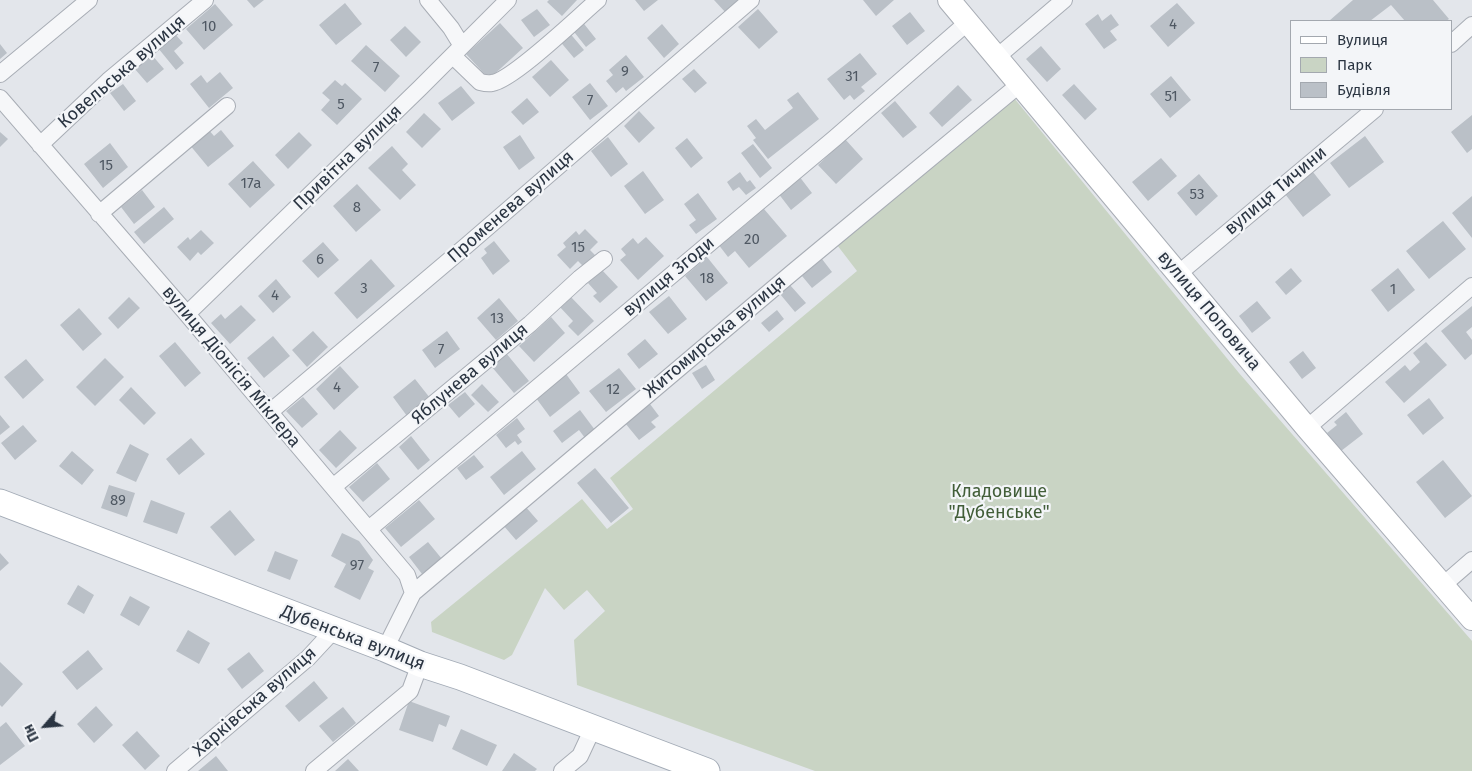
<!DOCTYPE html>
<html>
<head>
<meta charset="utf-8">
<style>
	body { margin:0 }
	#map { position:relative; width:1472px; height:771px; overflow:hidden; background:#e3e6eb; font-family:"Fira Sans",sans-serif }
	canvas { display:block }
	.legend { position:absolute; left:1290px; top:20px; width:162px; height:90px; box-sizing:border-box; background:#f3f5f8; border:1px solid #a3a8af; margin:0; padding:6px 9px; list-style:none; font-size:15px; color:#2b3542 }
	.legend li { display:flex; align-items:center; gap:10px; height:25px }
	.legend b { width:25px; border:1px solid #a3a8af }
	.north { position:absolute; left:20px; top:701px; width:50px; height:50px; -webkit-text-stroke:4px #f3f5f8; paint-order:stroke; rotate:243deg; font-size:14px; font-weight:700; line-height:20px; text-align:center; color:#2b3542 }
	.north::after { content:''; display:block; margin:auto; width:18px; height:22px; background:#2b3542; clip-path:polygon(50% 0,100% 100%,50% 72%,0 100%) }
</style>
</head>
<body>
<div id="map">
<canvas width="1472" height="771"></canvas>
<ul class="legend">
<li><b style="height:6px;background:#fff"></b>Вулиця</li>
<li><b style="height:14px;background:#c9d4c4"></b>Парк</li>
<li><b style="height:14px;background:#bac0c7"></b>Будівля</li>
</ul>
<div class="north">Пн</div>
</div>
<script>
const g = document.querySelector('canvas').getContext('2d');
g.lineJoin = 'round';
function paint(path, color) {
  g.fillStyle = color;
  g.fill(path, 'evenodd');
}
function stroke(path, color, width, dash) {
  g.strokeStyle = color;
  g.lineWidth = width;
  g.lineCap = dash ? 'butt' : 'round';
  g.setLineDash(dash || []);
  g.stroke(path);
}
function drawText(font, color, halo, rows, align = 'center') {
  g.font = font + ' "Fira Sans",sans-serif';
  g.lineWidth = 4.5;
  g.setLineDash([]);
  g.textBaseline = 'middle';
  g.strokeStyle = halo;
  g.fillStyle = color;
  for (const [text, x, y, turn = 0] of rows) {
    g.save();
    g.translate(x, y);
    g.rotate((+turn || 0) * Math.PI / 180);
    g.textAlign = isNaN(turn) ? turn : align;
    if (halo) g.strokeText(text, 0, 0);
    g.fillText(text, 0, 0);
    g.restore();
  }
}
const green = new Path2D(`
	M1014,98L1239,373L1472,641V771H815L577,685L574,640L605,611L587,590L564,610L545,588L512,655L504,660L432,632L431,622L582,499L607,529L633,509L610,478L857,271L834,241Z`);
const building = new Path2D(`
	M247,0H264L254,8Z
	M549,0H577L562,16L547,2Z
	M635,0H658L644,11Z
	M714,0H740L726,13Z
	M863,0H894L876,16Z
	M1353,0H1433L1449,19L1446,21H1405L1391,5L1370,21H1329Z
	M345,3L362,24L336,45L319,25Z
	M1177,3L1195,23L1168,47L1150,26Z
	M215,4L233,25L204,50L186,29Z
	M537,9L550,25L534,37L521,20Z
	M758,9L778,32L759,49L738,27Z
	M910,12L925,31L907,45L892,26Z
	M1098,14L1102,21L1111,14L1119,25L1110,31L1117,40L1104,49L1085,24Z
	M581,20L596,39L586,47L571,28Z
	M500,23L523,48L489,79L466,54Z
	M662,24L679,44L664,58L647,38Z
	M405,26L421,42L406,57L390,40Z
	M568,31L584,50L574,58L558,39Z
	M175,34L183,43L174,51L184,63L176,70L158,48Z
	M0,44L7,53L0,59Z
	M366,45L400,76L385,92L351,61Z
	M1041,46L1061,69L1047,82L1026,59Z
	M860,53L877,74L861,87L865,91L854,100L850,95L844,100L827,79Z
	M151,54L164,69L147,83L134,68Z
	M626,55L644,77L626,91L623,87L616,93L606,81L613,75L609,70Z
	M551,60L569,80L550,97L532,77Z
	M694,69L707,83L695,93L682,79Z
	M220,72L233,88L209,108L190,84L201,75L207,83Z
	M1171,76L1191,100L1170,118L1150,94Z
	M335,80L342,86L345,83L362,99L337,125L321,110L330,100L322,93Z
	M590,83L608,106L590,120L572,97Z
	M123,84L136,101L124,111L110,93Z
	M1074,84L1097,109L1085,120L1062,95Z
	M958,85L972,100L942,127L929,113Z
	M461,86L475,103L452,121L438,103Z
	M798,92L819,119L768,159L753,140L756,138L747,126L756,119L765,130L793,108L787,100Z
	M527,98L539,112L523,125L511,112Z
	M895,101L917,127L903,138L881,113Z
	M639,111L655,128L639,143L624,126Z
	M424,113L441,129L422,148L406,132Z
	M1472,115V149L1467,153L1451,132Z
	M208,129L214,136L221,130L234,146L208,167L189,144Z
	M0,132L8,139L0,147Z
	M299,132L312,145L288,169L275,155Z
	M520,135L535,158L519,170L503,147Z
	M1365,136L1384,162L1349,188L1330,163Z
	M608,137L628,164L611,177L591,151Z
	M687,138L703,158L691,168L675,148Z
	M845,139L863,159L836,184L818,165Z
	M110,143L128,167L103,188L84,164Z
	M753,144L772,168L760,178L741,153Z
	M392,146L408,164L402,170L416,185L400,200L368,168Z
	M1161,158L1177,176L1148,201L1132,182Z
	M253,161L275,185L250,208L228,184Z
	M643,171L664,200L645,214L624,186Z
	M740,172L747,182L750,180L756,188L746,195L739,187L733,191L727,182Z
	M1313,172L1331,195L1303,217L1285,194Z
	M1199,174L1218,196L1196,216L1177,193Z
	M799,176L812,193L791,210L778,193Z
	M357,184L381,210L356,232L333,206Z
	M142,190L155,207L134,224L121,207Z
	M698,193L717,219L696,234L689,225L696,220L684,204Z
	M1472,196V238L1452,213Z
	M164,207L174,219L144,244L134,232Z
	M764,209L787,236L749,268L735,251L728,257L718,244L730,233L732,236Z
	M1443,221L1466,249L1429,279L1406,251Z
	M585,229L598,242L590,250L595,255L583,266L578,261L570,269L557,255L566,247L563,243L576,231L579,235Z
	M201,230L214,243L201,255L198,252L190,261L177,247L188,237L190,240Z
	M646,237L664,256L638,280L620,260L626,255L621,249L633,238L638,244Z
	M494,241L510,261L493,275L481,258L487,253L484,249Z
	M323,242L339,260L318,278L302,261Z
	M707,257L728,283L706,301L685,276Z
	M371,259L395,286L357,319L334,293Z
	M822,259L832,272L812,288L802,276Z
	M1291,268L1302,281L1286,295L1275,282Z
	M1398,268L1415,290L1388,312L1371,290Z
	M602,270L618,287L600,303L593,296L597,293L588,283Z
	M276,279L291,297L273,313L258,296Z
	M790,285L806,303L795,312L780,294Z
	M569,295L594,321L578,336L568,326L573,321L558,305Z
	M669,296L687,319L668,334L649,312Z
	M129,297L140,308L118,329L108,318Z
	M499,298L518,321L496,340L477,318Z
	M1257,301L1271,318L1252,333L1239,316Z
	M241,305L256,320L230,344L211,323L221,314L225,319Z
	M1472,306V327L1466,332L1472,340V354L1465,360L1441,331Z
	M79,308L102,334L83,351L60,325Z
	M777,310L784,319L769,332L761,323Z
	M551,317L565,333L534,362L519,346Z
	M313,331L328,347L307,367L292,350Z
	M447,331L460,349L435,368L422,350Z
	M273,336L290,356L264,378L247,358Z
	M645,339L658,354L639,369L627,354Z
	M175,342L201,373L185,387L159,356Z
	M1426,342L1447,365L1404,403L1385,382L1405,365L1410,371L1420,362L1413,353Z
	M1303,351L1316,368L1302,379L1289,362Z
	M506,353L529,381L514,393L491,366Z
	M105,358L124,377L95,406L76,387Z
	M26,359L44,380L23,399L4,377Z
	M706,365L715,380L702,389L692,373Z
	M340,366L359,387L334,410L316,389Z
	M619,368L636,389L606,412L589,391Z
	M566,374L580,393L550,417L536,398Z
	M415,379L430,398L407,416L393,397Z
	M482,384L499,402L488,412L471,395Z
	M131,387L156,413L144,425L119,400Z
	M465,392L475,404L459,418L448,405Z
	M303,397L318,414L302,428L286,411Z
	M1429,398L1444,418L1423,435L1407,415Z
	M650,404L659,416L651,422L656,427L639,440L625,423Z
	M580,410L595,430L585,438L579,430L562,443L553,431Z
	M1346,412L1363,434L1341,451L1327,433L1337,425L1334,422Z
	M0,415L10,427L0,435Z
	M517,418L525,429L517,435L522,442L518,445L515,441L506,448L496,435Z
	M23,425L37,441L15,460L1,443Z
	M340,430L357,448L336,468L319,450Z
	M411,436L430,460L418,470L399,447Z
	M191,438L205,454L179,475L166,459Z
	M130,444L149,454L136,482L116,473Z
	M72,451L94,470L82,485L59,466Z
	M522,451L536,469L504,495L490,477Z
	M474,455L484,467L466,480L457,468Z
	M1443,460L1472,496L1445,518L1416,482Z
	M377,463L390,479L363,502L349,487Z
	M595,468L629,508L611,523L577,483Z
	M109,485L135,493L127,517L101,508Z
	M151,500L185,513L177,534L143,522Z
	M419,500L435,519L401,547L385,528Z
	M525,506L538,521L516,540L503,525Z
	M230,510L255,540L235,556L210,527Z
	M342,533L359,541L373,560L368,568L374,571L360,600L334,587L346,564L331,556Z
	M428,542L442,559L422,574L409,557Z
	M275,551L298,560L290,580L267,571Z
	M0,553L9,563L0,571Z
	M78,585L94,595L84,614L67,604Z
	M130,596L150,607L139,626L120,615Z
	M188,630L210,643L199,664L176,651Z
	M88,650L103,669L77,690L62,672Z
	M249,652L264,671L242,689L227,669Z
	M0,662L23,684L2,707L0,705Z
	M314,681L328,698L299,722L285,706Z
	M409,701L450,716L446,727L439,724L433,742L399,730Z
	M96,706L113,725L94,743L77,724Z
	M343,707L356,723L333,742L319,726Z
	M6,722L25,746L0,765V727Z
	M461,729L497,745L487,766L452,749Z
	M137,731L160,756L145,770L122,745Z
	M514,753L537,769L535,771H502Z
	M216,756L228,771H198Z
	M348,759L359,771H335Z`);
const street = new Path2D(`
	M428,0L451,28L462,46
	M1451,44L1472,25
	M453,56L480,82C484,83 488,84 492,83C513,80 578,17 598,0
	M997,57L1064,0
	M0,74L89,0
	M0,98L187,314L407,575L413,593L385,649
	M40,145L108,81L205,0
	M99,214L227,106
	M1178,274L1375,109
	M187,314L420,88L508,0
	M270,412L466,246L751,0
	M1307,428L1472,286
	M333,487L530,324L580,278L604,259
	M369,529L835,138L968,22
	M1442,586L1472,560
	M413,593L793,272L1020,84
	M175,771L308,658L334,630
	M314,771L410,691L420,664
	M562,771L580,756L593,728`);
const secondary = new Path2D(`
	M949,0L1307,428L1472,619`);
const primary = new Path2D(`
	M0,502L385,649L420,664L460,677L707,771`);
const numberNames = [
	["4",1173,25],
	["10",209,27],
	["7",376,68],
	["9",625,72],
	["31",852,77],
	["51",1171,97],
	["7",590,101],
	["5",341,105],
	["15",106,166],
	["17а",251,184],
	["53",1197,195],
	["8",357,208],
	["20",752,240],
	["15",578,248],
	["6",320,260],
	["18",707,279],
	["3",364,289],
	["1",1393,290],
	["4",275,296],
	["13",497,319],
	["7",441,350],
	["4",337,388],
	["12",613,390],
	["89",118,501],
	["97",357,566]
];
const streetNames = [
	["Ковельська вулиця",122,72,-41],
	["Привітна вулиця",348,158,-44],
	["вулиця Тичини",1276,191,-40],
	["Променева вулиця",511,207,-41],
	["вулиця Згоди",669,277,-40],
	["вулиця Поповича",1209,311,50],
	["Житомирська вулиця",715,337,-40],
	["вулиця Діонісія Міклера",231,367,50],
	["Яблунева вулиця",470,374,-40],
	["Дубенська вулиця",353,638,21],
	["Харківська вулиця",255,702,-41]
];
const parkNames = [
	["Кладовище",999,492],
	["\"Дубенське\"",999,513]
];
paint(green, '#c9d4c4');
paint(building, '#bac0c7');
stroke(street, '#a8adb5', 18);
stroke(secondary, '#a8adb5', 24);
stroke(primary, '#a3abb6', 27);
stroke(street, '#f6f7f9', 16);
stroke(secondary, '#fff', 22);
stroke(primary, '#fff', 25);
drawText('15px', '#4f5863', null, numberNames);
drawText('18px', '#2b3542', '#f3f5f8', streetNames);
drawText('18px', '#425e39', '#f3f5f8', parkNames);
</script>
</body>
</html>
